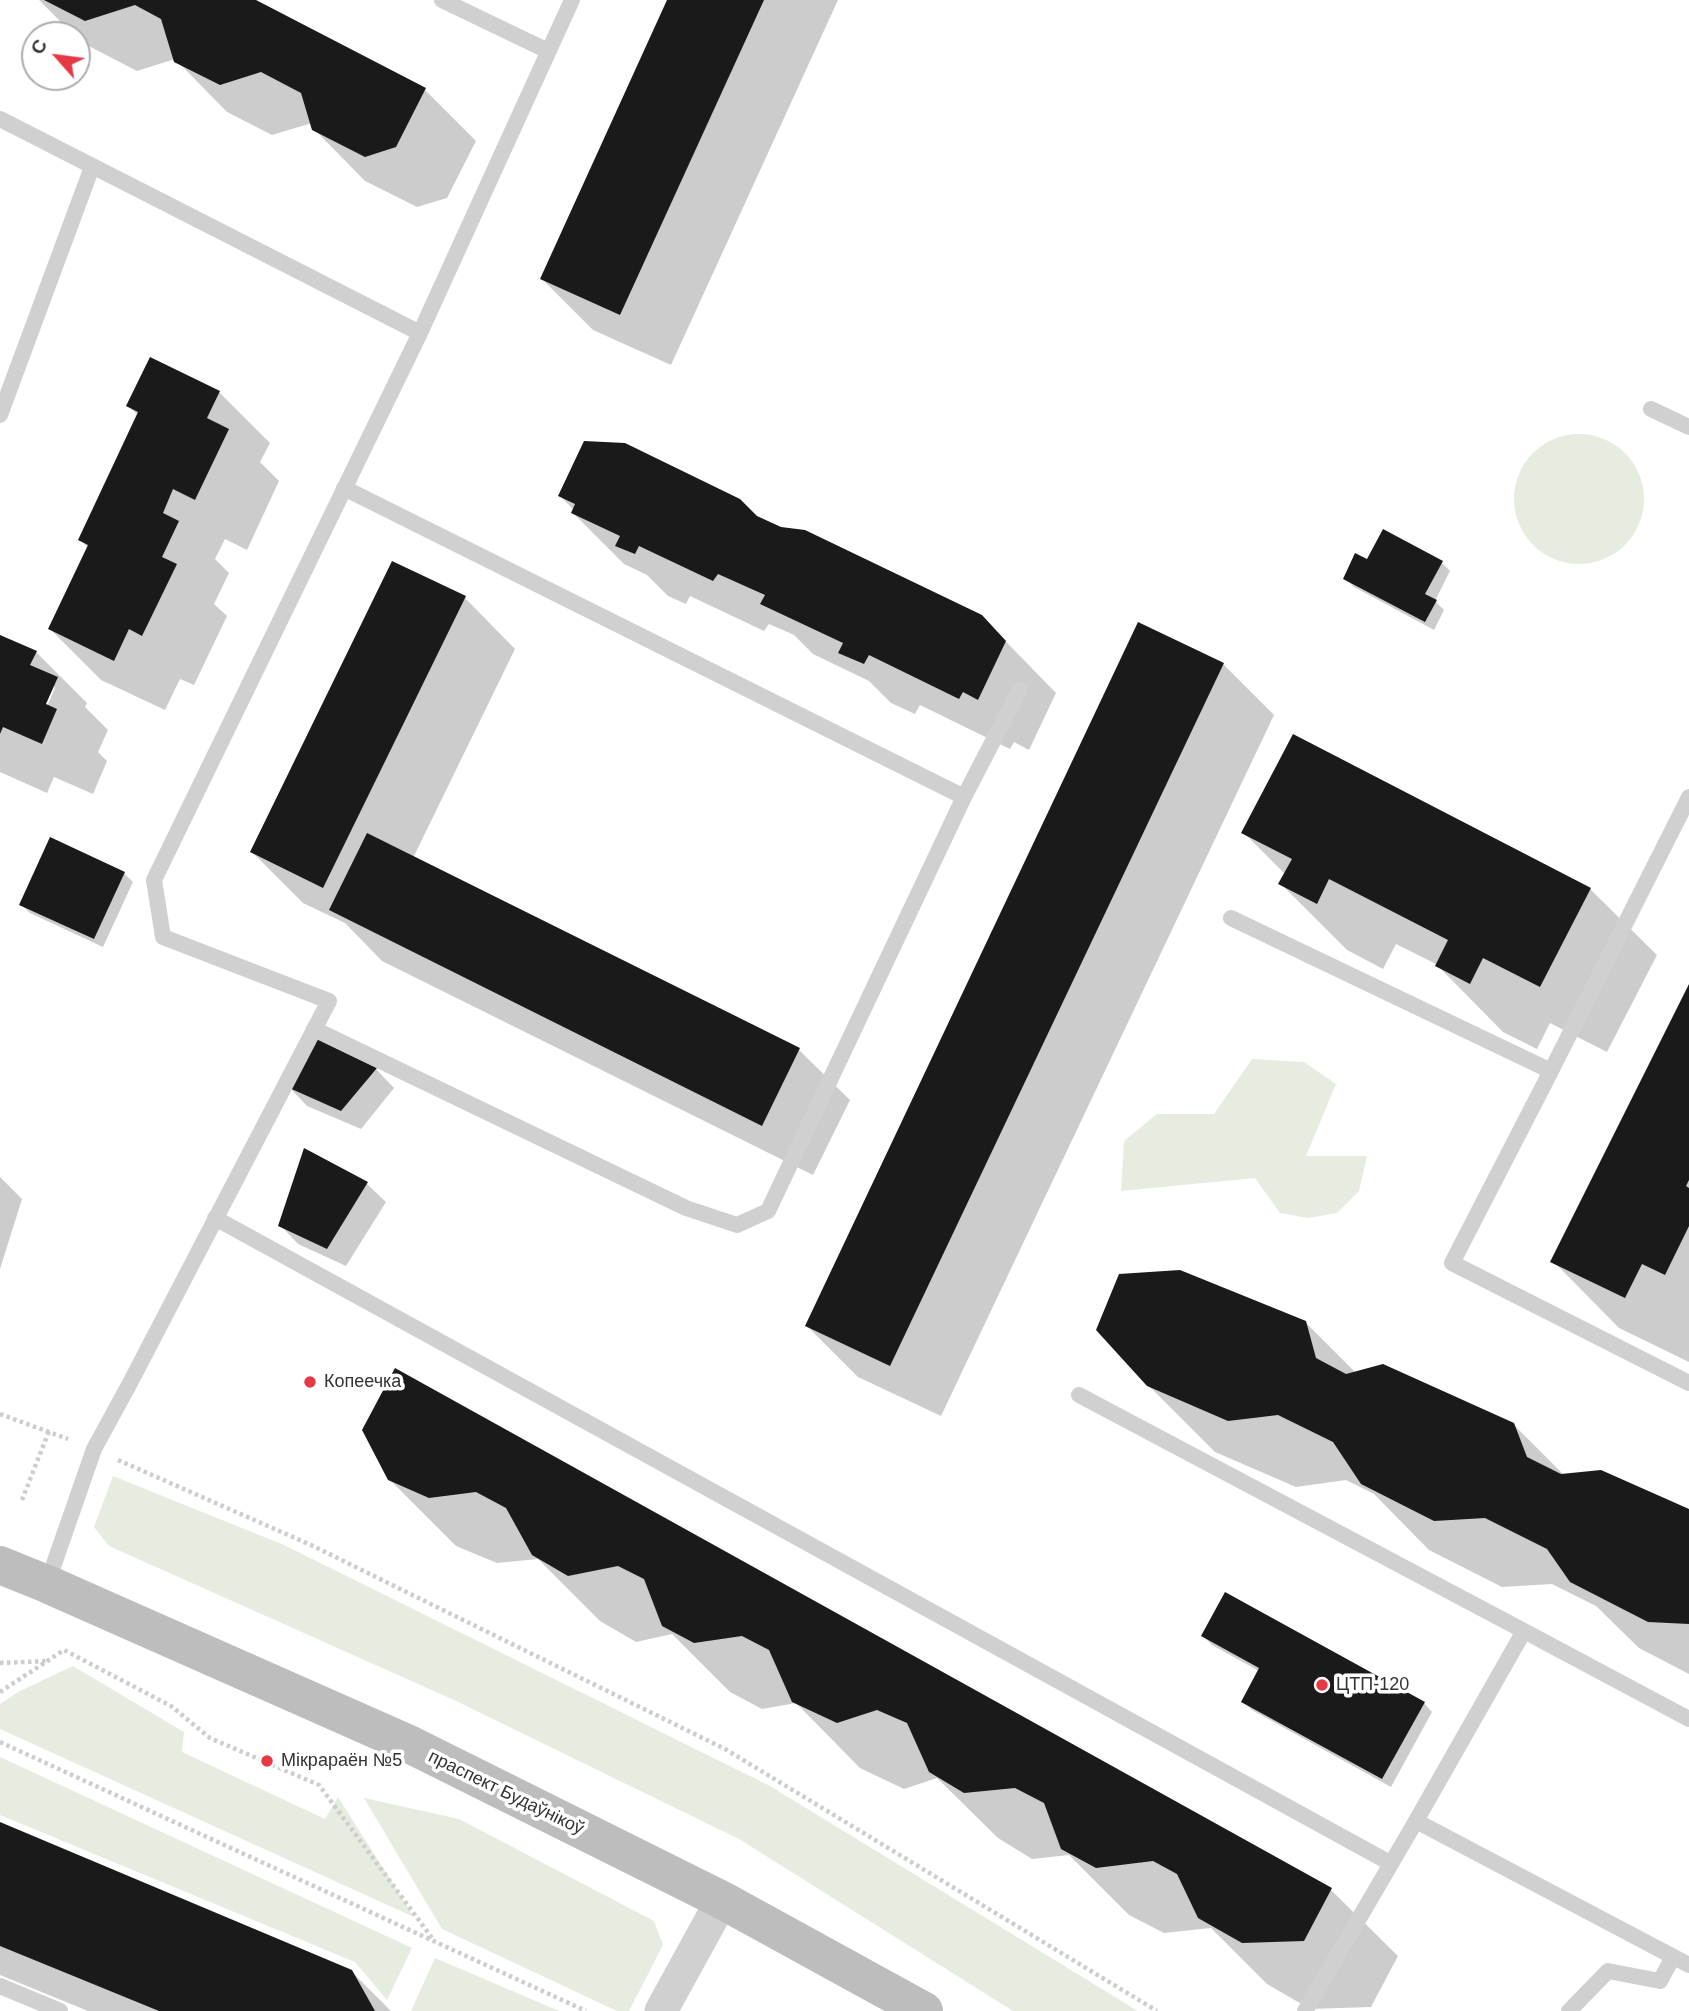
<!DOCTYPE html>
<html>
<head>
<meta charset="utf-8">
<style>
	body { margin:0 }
	#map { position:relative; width:1689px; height:2011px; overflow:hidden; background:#fff; font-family:Helvetica,sans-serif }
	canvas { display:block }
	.north { position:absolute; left:21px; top:21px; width:70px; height:70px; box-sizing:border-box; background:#fff; border:2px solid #adadad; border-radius:50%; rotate:298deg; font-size:19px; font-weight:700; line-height:28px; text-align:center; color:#333 }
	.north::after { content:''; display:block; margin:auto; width:24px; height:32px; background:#e63946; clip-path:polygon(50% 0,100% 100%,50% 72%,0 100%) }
</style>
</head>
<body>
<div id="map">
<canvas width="1689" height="2011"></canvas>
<div class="north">С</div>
</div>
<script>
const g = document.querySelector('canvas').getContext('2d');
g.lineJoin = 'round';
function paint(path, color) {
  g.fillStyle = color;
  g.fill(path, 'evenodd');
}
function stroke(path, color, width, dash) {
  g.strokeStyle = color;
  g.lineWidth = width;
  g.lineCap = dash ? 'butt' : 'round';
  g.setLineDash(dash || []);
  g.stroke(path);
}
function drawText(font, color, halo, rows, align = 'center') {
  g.font = font + ' Helvetica,sans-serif';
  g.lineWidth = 7;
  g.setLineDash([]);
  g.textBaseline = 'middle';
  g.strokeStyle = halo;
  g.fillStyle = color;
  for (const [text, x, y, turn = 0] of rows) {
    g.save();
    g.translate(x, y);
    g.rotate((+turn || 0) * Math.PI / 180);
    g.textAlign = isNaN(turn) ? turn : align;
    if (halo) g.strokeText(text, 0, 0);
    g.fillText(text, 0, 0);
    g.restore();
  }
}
const green = new Path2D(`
	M1514 499a65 65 0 1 1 130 0a65 65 0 1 1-130 0Z
	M1252,1059L1304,1062L1336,1084L1306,1156H1367L1359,1191L1337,1213L1308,1218L1280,1213L1255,1178L1121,1191L1124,1141L1157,1114H1214Z
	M113,1476L284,1545L770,1786L1138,2011H1013L739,1839L454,1700L109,1546L94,1527Z
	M73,1666L184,1732L182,1752L325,1819L338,1797L414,1917L0,1729V1704L18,1692Z
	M0,1757L412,1948L387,2000L355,1962L0,1815Z
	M364,1798L459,1819L654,1921L663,1945L629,2011H617L442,1929Z
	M435,1958L559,2011H411Z`);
const shadow = new Path2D(`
	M39,0H252L425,90L476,141L447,198L417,207L365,181L314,129L312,123L272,135L227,112L175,59L137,71L81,42L77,38V35H74Z
	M669,0H838L671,365L593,330L542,279Z
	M219,392L270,443L260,462L279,481L247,550L225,539L215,559L229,573L214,604L227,616L194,685L180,679L165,710L101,680L50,629L88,548L80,539L139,416L128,406Z
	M560,496L756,517L981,616L1056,693L1029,750L1014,742L1010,749L920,705L915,714L891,703L869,681L813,654L794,635L769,624L764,631L690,596L686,604L668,596L647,575L624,564L573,513L574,510Z
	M1368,562L1442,563L1450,571L1435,601L1444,610L1434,630L1354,587L1345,578Z
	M465,598L515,649L413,858L799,1050L850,1100L813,1175L382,961L345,923L303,903L252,852Z
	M0,636L36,652L87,703L85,707L108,730L98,752L107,761L93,794L54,777L47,793L0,772ZM53,685L55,688L44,713L41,711Z
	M1223,664L1274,715L941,1416L858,1377L807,1326Z
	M1244,833L1590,889L1657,955L1607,1052L1550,1023L1537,1049L1503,1032L1436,964L1396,944L1383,969L1347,950L1281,884L1286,875Z
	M124,873L133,882L103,947L30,913L21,904Z
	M1689,988V1362L1619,1328L1553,1261Z
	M376,1069L394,1088L361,1129L307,1106L289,1087Z
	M305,1151L367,1184L386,1202L346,1266L298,1244L280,1225Z
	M0,1177L22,1199L0,1269Z
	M1305,1322L1356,1373L1513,1424L1564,1475L1689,1511V1674L1639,1648L1596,1606L1552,1584L1502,1587L1429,1550L1374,1494L1346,1480L1296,1487L1215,1452L1148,1385Z
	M396,1371L1331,1890L1398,1956L1371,2007L1310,2009L1267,1984L1211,1928L1164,1933L1129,1915L1069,1855L1032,1859L998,1838L937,1778L904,1789L860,1768L796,1703L762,1709L730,1692L672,1634L636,1642L600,1621L538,1559L497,1563L456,1546L389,1479Z
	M1203,1636L1424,1703L1432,1712L1391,1787L1252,1710L1243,1701L1259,1671L1212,1645Z
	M0,1824L351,1971L391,2011H88L0,1975Z`);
const building = new Path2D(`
	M44,0H256L426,88L396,147L365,157L312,130L301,93L261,72L220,85L174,62L161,19L135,5L85,21Z
	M667,0H764L620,315L540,279Z
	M150,357L220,391L207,418L229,429L195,500L173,489L163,513L179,521L162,557L177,564L142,636L129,629L114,661L48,629L88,545L78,540L138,412L126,406Z
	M584,441L625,443L740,499L757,516L781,527L805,530L982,615L1006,641L978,700L963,692L959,699L869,655L864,664L838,653L843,643L760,604L765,595L718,574L713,581L639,546L635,554L615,546L620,536L571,513L575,504L558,496Z
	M1383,529L1443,561L1425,594L1437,600L1425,622L1343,579L1355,553L1367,559Z
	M392,561L466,596L323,888L250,852Z
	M1138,622L1224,663L890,1366L805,1326Z
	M0,635L37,651L30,665L58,677L46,704L57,709L42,744L3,727L0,734Z
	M1293,734L1591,888L1540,987L1483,958L1470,984L1435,966L1448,940L1329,879L1317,904L1278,884L1292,859L1241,833Z
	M367,833L800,1048L762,1126L329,910Z
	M50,837L125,872L94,939L19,905Z
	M1689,984V1180L1686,1186L1689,1188V1226L1665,1275L1642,1264L1625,1298L1550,1262Z
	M313,1037L377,1068L341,1111L287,1087Z
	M304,1148L368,1182L327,1249L278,1226Z
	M1180,1270L1306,1321L1316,1358L1346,1374L1383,1364L1514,1423L1527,1457L1561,1474L1601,1470L1689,1509V1624L1648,1622L1570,1582L1547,1549L1485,1518L1434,1521L1361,1484L1333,1442L1278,1415L1228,1421L1147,1386L1096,1330L1119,1274Z
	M395,1368L1332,1888L1304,1941L1242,1943L1198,1918L1177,1874L1153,1861L1096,1868L1061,1849L1044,1803L1015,1788L964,1793L929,1772L907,1723L877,1710L837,1723L792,1702L769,1650L742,1636L694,1643L662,1626L644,1579L618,1566L568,1576L532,1555L506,1508L476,1492L429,1498L388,1480L362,1430Z
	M1225,1592L1425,1702L1382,1779L1241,1702L1259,1668L1201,1636Z
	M0,1822L352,1970L375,2011H159L0,1946Z`);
const path = new Path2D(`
	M0,1414L68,1439
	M118,1460L311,1545L725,1749L1157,2011
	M22,1500L49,1431
	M0,1663L48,1661
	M0,1692L64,1650L171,1706L210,1738L319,1785L435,1942
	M0,1742L586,2011`);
const service = new Path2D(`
	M442,0L548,51
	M0,119L420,333
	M1651,409L1689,427
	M0,415L92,167
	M344,488L964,797
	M1231,918L1551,1071L1689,797
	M314,1029L686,1208L737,1225L768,1211L964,797L1020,689
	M1551,1071L1452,1263L1689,1383
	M215,1218L1390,1863
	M1079,1395L1524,1631
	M47,1584L94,1449L130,1383L329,1001L163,937L154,880L420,333L572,0
	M1416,1821L1524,1631L1689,1719
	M0,1986L60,2011
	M1305,2011L1416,1821L1689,1965
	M1569,2011L1608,1971L1660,1981L1673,1957`);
const minor = new Path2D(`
	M661,2011L722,1900`);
const secondary = new Path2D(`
	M0,1565L47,1584L411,1745L722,1900L924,2011`);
const markers = [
	[310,1382,7,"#e63946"],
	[1322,1685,7,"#e63946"],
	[267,1761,7,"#e63946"]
];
const poiNames = [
	["Копеечка",324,1382],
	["ЦТП-120",1336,1685],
	["Мікрараён №5",281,1761]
];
const streetNames = [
	["праспект Будаўнікоў",506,1793,26]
];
paint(green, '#e6ecdf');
paint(shadow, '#0003');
paint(building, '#1a1a1a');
stroke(path, '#cdcdcd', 4.5, [3.5, 3.5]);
stroke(service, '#d0d0d0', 16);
stroke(minor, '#d0d0d0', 33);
stroke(secondary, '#bdbdbd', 38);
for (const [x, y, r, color] of markers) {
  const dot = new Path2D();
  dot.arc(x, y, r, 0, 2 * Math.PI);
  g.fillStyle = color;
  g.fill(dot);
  stroke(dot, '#fff', 2.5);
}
drawText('18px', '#333', '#fff', poiNames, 'left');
drawText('18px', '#333', '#fff', streetNames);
</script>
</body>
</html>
